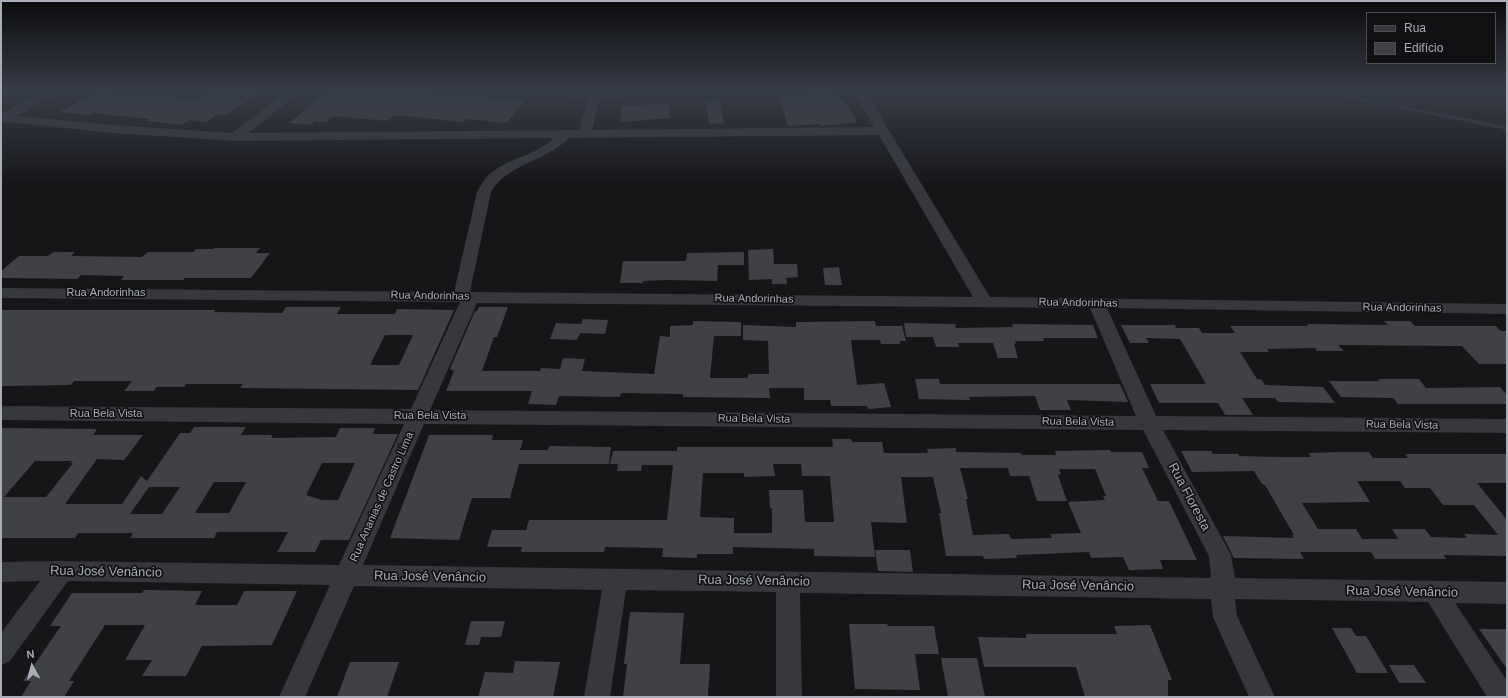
<!DOCTYPE html>
<html>
<head>
<meta charset="utf-8">
<style>
	body { margin:0 }
	#map { position:relative; width:1508px; height:698px; overflow:hidden; background:#161618; font-family:Helvetica,sans-serif }
	canvas { display:block }
	.frame { position:absolute; inset:0; border:2px solid #a8adb8; pointer-events:none }
	.legend { position:absolute; left:1366px; top:12px; width:130px; height:52px; box-sizing:border-box; background:#111113; border:1px solid #4d4f55; margin:0; padding:5px 7px; list-style:none; font-size:12px; color:#a8adb8 }
	.legend li { display:flex; align-items:center; gap:8px; height:20px }
	.legend b { width:20px; border:1px solid #4d4f55 }
	.north { position:absolute; left:12px; top:646px; width:40px; height:40px; -webkit-text-stroke:3px #111113; paint-order:stroke; rotate:353deg; font-size:11px; font-weight:700; line-height:16px; text-align:center; color:#a8adb8 }
	.north::after { content:''; display:block; margin:auto; width:14px; height:18px; background:#a8adb8; clip-path:polygon(50% 0,100% 100%,50% 72%,0 100%) }
</style>
</head>
<body>
<div id="map">
<canvas width="1508" height="698"></canvas>
<div class="frame"></div>
<ul class="legend">
<li><b style="height:5px;background:#37383d"></b>Rua</li>
<li><b style="height:11px;background:#404145"></b>Edifício</li>
</ul>
<div class="north">N</div>
</div>
<script>
const g = document.querySelector('canvas').getContext('2d');
g.lineJoin = 'round';
function stroke(path, color, width, dash) {
  g.strokeStyle = color;
  g.lineWidth = width;
  g.lineCap = dash ? 'butt' : 'round';
  g.setLineDash(dash || []);
  g.stroke(path);
}
function paint(path, color) {
  g.fillStyle = color;
  g.fill(path, 'evenodd');
}
function drawText(font, color, halo, rows, align = 'center') {
  g.font = font + ' Helvetica,sans-serif';
  g.lineWidth = 3.5;
  g.setLineDash([]);
  g.textBaseline = 'middle';
  g.strokeStyle = halo;
  g.fillStyle = color;
  for (const [text, x, y, turn = 0] of rows) {
    g.save();
    g.translate(x, y);
    g.rotate((+turn || 0) * Math.PI / 180);
    g.textAlign = isNaN(turn) ? turn : align;
    if (halo) g.strokeText(text, 0, 0);
    g.fillText(text, 0, 0);
    g.restore();
  }
}
const stream = new Path2D(`
	M1339,91L1359,99L1507,128`);
const building = new Path2D(`
	M98,91L198,99L211,91H262L227,115L218,114L206,122L189,120L182,125L147,121L150,119L94,113L90,115L60,112Z
	M325,91H423L525,101L506,123L467,119L464,122L395,115L388,121L333,116L326,122L315,121L310,125L289,123L312,105H308Z
	M804,91H837L842,101L844,100L857,122L821,126L820,124L788,126L779,96L802,95L805,93Z
	M705,101H719L724,123L709,124Z
	M668,103L670,118L621,122V106Z
	M215,248H260L256,253H270L251,278H185L183,280H121L124,276L81,275L77,279L1,278V271L19,256H48L54,252H75L71,256L142,257L148,252H194L196,249H213Z
	M773,249L774,264H797L798,277L786,278L787,284H772V279L749,280L748,250Z
	M744,252V265H718L717,281L667,280L643,281V283H620L623,261H686L687,253Z
	M839,267L842,285H825L823,268Z
	M286,307H341L337,314H395L397,309L454,310L418,390L240,388L243,384H186L184,387H156L154,391H124L132,381H74L71,385L1,386V310H215L214,312L282,313ZM385,335H413L399,365H370Z
	M479,307H508L497,337H494L482,371H540L541,368L560,369L563,358L585,359L582,371L654,374L660,336L670,337V326L693,325V321L741,322V336H714L710,378H748V374H769L768,341L743,340V325L796,327V322L875,321L876,326H902L906,341H900V344H881L880,340H851L857,385L884,383L891,407L868,409L867,406H831L830,400H804V388H769L770,398L683,397V394L621,393L620,397L559,396L556,405L528,404L532,391H446L454,371L450,369L475,311H477Z
	M583,319L608,320L605,334L580,333L577,340L550,339L556,323L581,324Z
	M1384,321H1410L1415,326H1496L1501,331H1507V364H1479L1462,346L1338,345L1344,351H1317L1315,348L1267,349L1269,352H1240L1257,379H1261L1265,385L1323,387L1335,403L1278,402L1275,398H1242L1253,415H1225L1218,403H1159L1150,384H1206L1180,339L1146,338L1149,343H1130L1121,325H1175L1176,328H1199L1202,333H1235L1230,326H1308L1307,324L1388,325Z
	M904,323L955,324L956,328L1013,327L1012,324L1093,325L1098,338H1043L1044,341H1015L1016,344H1014L1018,358H998L993,343H958L959,347H936L933,337H906Z
	M915,379H939L940,384H1120L1128,402L1067,400L1071,410H1040L1035,396L969,397L970,400L919,399Z
	M1378,379H1419L1426,388L1500,387L1507,395V404H1398L1393,398L1341,397L1329,381H1380Z
	M194,427H246L241,435H273L271,438L336,437L340,428H375L373,434H398L349,540H321L315,552H277L288,532H217L214,538H130L133,533H78L75,538H1V428L97,429L93,435H143L124,460L97,459L65,504H122L141,476L147,481L180,433H190ZM35,461H72L70,463H73L46,497H4ZM322,463H355L338,500H322L306,495ZM214,482H246L229,513H195ZM149,487H180L162,514H130Z
	M429,435H493L492,440H523L520,450H548L549,446L611,447L609,464H519L510,498H472L459,540L390,538Z
	M832,439H851L852,442H882L884,453H928L927,449L956,448V452L1021,453V455H1056L1055,451L1110,450L1111,452H1142L1149,468H1142L1158,501H1169L1197,560H1160L1163,569L1129,570L1123,557L1091,558L1089,552L1016,555L1017,558L984,559L983,556H946L939,513H941L933,477H901L907,523L871,522L875,557L814,556V549L772,548L733,547V554H697V558L662,557L663,548L605,547L604,552H521L522,547H487L492,530H526L529,520H667L673,465H642L641,471H617L618,464H610L613,451H677V447H833ZM773,464H801L802,476H830L834,522H805L803,490H769L770,508H772V533H734V518L700,517L703,473H744V477L775,476ZM960,468H1008L1010,476H1029L1037,501H1067L1058,475L1061,474L1059,469H1095L1106,496H1103L1105,500L1068,502L1081,533L1050,534L1052,538L1011,539L1009,534L973,535L966,499H968Z
	M1181,451H1211L1213,454H1238L1239,456L1274,457H1311L1308,453L1341,452H1369L1373,458H1408L1405,454H1507V483H1477L1507,520V556L1444,555L1446,559H1375L1371,552H1300L1304,559L1234,558L1223,536L1294,538L1292,535H1294L1265,485L1262,484L1254,471L1192,472ZM1357,481H1400L1405,488H1430L1443,505H1474L1498,535L1464,534L1467,538L1431,537L1425,529H1392L1398,539H1362L1356,529H1318L1302,503L1370,502Z
	M875,550H910L913,572L878,571Z
	M144,590L202,591L195,605H237L244,591H297L272,645L202,646L186,676H142L152,660H125L145,625H105L69,681H74L64,697H21L31,681H23L61,626H50L72,593H142Z
	M630,612L684,613L680,664H710L708,697H623L627,664H624Z
	M471,621H505L501,637H481L479,645H465Z
	M849,624H887L888,626H934L939,654H915L920,690L855,689Z
	M1150,625L1172,680H1168V697H1085L1076,667H984L978,637L1026,638V634H1117L1114,626Z
	M1332,628H1351L1356,636H1366L1388,673H1357Z
	M1479,629H1507V669Z
	M941,658H977L985,697H948Z
	M515,661L560,662L553,697H478L485,672L513,673Z
	M350,662H399L387,697H337Z
	M1389,665H1414L1426,683H1399Z`);
const street = new Path2D(`
	M43,91H58L18,116L113,125L232,133L288,91H302L248,133L579,130L588,97L551,95L545,91H647L641,95L600,97L592,130L874,127L853,91H865L990,297L1507,304V314L1107,308L1156,416L1507,419V433L1163,430L1231,555L1235,578L1507,582V604L1455,603L1507,681V697H1487L1428,602L1235,599L1237,616L1275,697H1249L1213,617L1211,599L800,593L802,697H776V592L626,590L610,697H584L602,590L354,586L305,697H279L330,585L68,581L10,661L1,665V633L40,581L1,582V562L62,561L339,565L404,424L1,420V406L411,409L460,302L1,298V288L454,292L477,192C479,188 482,183 485,179C503,158 535,157 554,138L235,141L113,133L7,122L1,123V114ZM879,135L973,297L470,292L491,192C508,163 546,162 569,138ZM477,303L1090,308L1136,416L430,410ZM424,424L1143,430L1209,556L1211,578L363,565Z`);
const streetNames = [
	["Rua Andorinhas",106,293],
	["Rua Andorinhas",430,296,1],
	["Rua Andorinhas",754,299,1],
	["Rua Andorinhas",1078,303,1],
	["Rua Andorinhas",1402,308,1],
	["Rua Bela Vista",106,414],
	["Rua Bela Vista",430,416],
	["Rua Bela Vista",754,419,1],
	["Rua Bela Vista",1078,422,1],
	["Rua Bela Vista",1402,425,1],
	["Rua Ananias de Castro Lima",382,497,-66]
];
const nearStreetnames = [
	["Rua Floresta",1189,497,62],
	["Rua José Venâncio",106,572,1],
	["Rua José Venâncio",430,577,1],
	["Rua José Venâncio",754,581,1],
	["Rua José Venâncio",1078,586,1],
	["Rua José Venâncio",1402,592,1]
];
stroke(stream, '#2c353c', 3.5);
paint(building, '#404145');
paint(street, '#37383d');
const sky = g.createLinearGradient(0, 0, 0, 189);
sky.addColorStop(0, '#0c0c0d');
sky.addColorStop(0.48, '#363c48');
sky.addColorStop(1, '#363c4800');
g.fillStyle = sky;
g.fillRect(0, 0, 1508, 189);
drawText('11px', '#a8adb8', '#111113', streetNames);
drawText('13px', '#a8adb8', '#111113', nearStreetnames);
</script>
</body>
</html>
